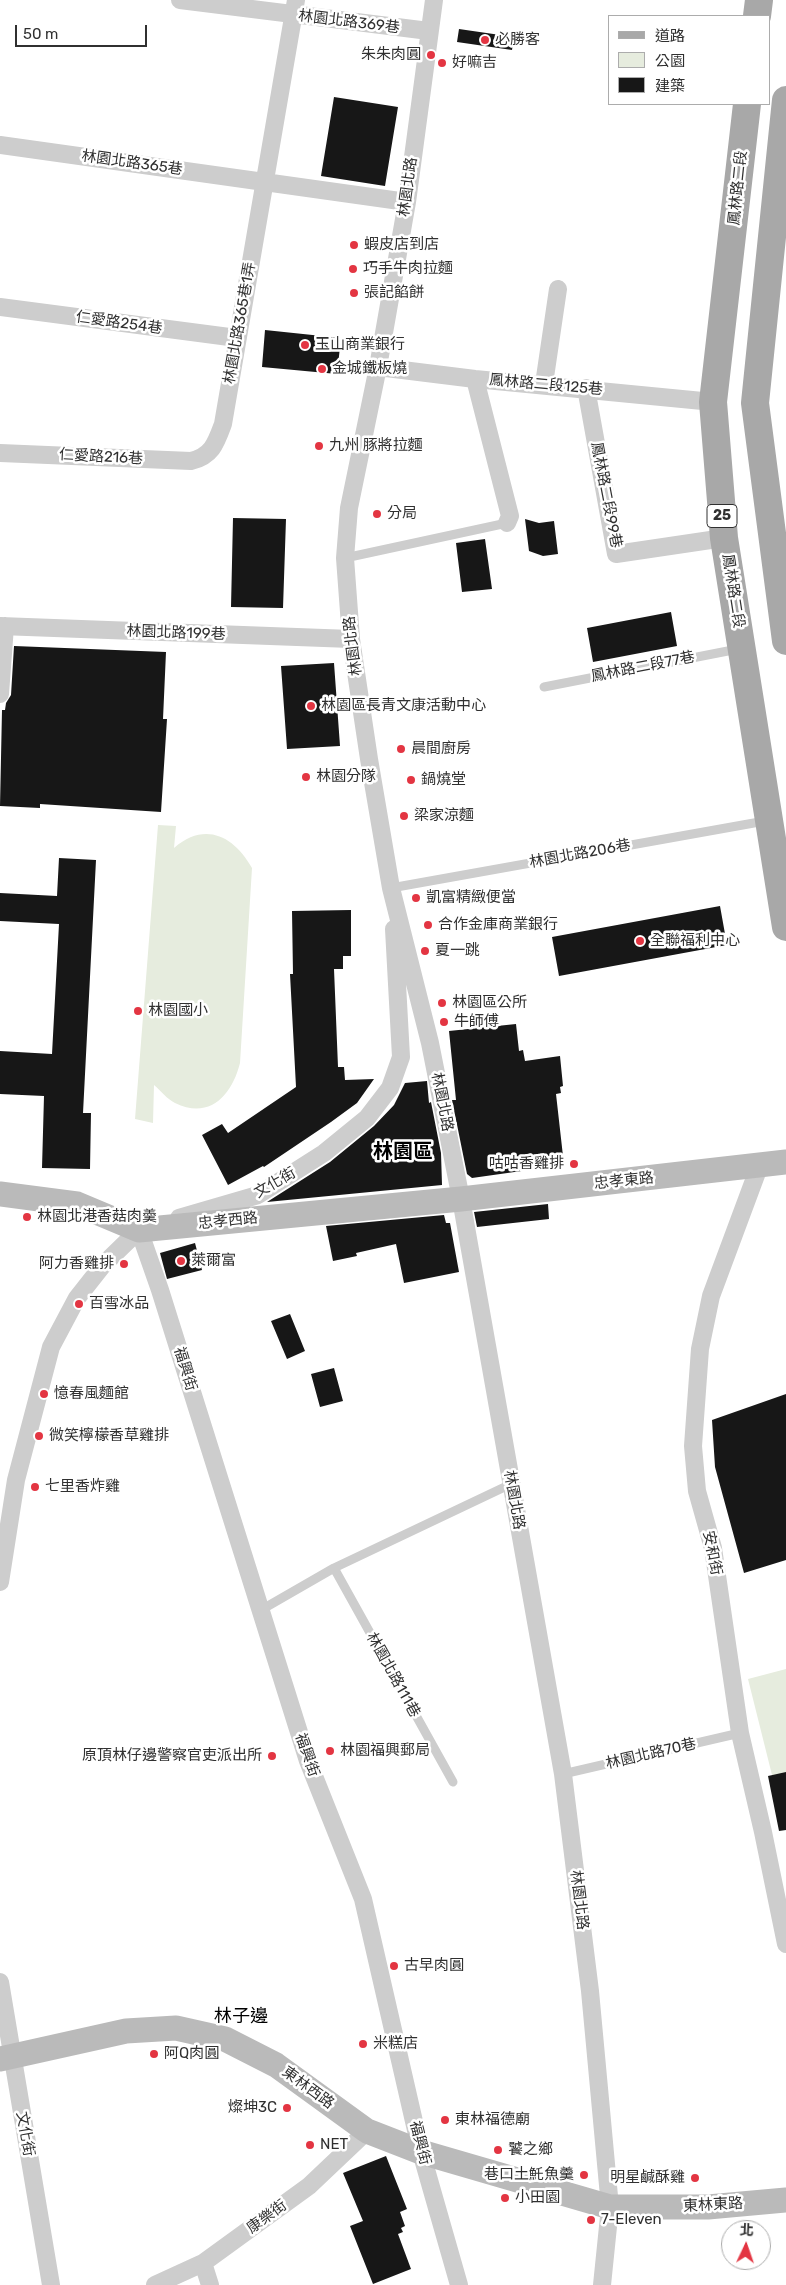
<!DOCTYPE html>
<html>
<head>
<meta charset="utf-8">
<style>
	body { margin:0 }
	#map { position:relative; width:786px; height:2285px; overflow:hidden; background:#fff; font-family:Rubik,"Noto Sans TC",sans-serif }
	canvas { display:block }
	.legend { position:absolute; left:608px; top:15px; width:162px; height:90px; box-sizing:border-box; background:#fff; border:1px solid #acacac; margin:0; padding:6px 9px; list-style:none; font-size:15px; color:#303030 }
	.legend li { display:flex; align-items:center; gap:10px; height:25px }
	.legend b { width:25px; border:1px solid #acacac }
	.north { position:absolute; left:721px; top:2220px; width:50px; height:50px; box-sizing:border-box; background:#fff; border:1px solid #acacac; border-radius:50%; rotate:3deg; font-size:14px; font-weight:700; line-height:20px; text-align:center; color:#303030 }
	.north::after { content:''; display:block; margin:auto; width:18px; height:22px; background:#e33542; clip-path:polygon(50% 0,100% 100%,50% 72%,0 100%) }
	.scale { position:absolute; left:15px; top:25px; width:132px; height:22px; box-sizing:border-box; border:2px solid #303030; border-top:0; padding-left:6px; font-size:15px; line-height:18px; white-space:nowrap; color:#303030; -webkit-text-stroke:4px #fff; paint-order:stroke }
</style>
</head>
<body>
<div id="map">
<canvas width="786" height="2285"></canvas>
<ul class="legend">
<li><b style="height:6px;background:#a8a8a8"></b>道路</li>
<li><b style="height:14px;background:#e6ecde"></b>公園</li>
<li><b style="height:14px;background:#171717"></b>建築</li>
</ul>
<div class="north">北</div>
<div class="scale">50 m</div>
</div>
<script>
const g = document.querySelector('canvas').getContext('2d');
g.lineJoin = 'round';
function paint(path, color) {
  g.fillStyle = color;
  g.fill(path, 'evenodd');
}
function stroke(path, color, width, dash) {
  g.strokeStyle = color;
  g.lineWidth = width;
  g.lineCap = dash ? 'butt' : 'round';
  g.setLineDash(dash || []);
  g.stroke(path);
}
function drawText(font, color, halo, rows, align = 'center') {
  g.font = font + ' Rubik,"Noto Sans TC",sans-serif';
  g.lineWidth = 5;
  g.setLineDash([]);
  g.textBaseline = 'middle';
  g.strokeStyle = halo;
  g.fillStyle = color;
  for (const [text, x, y, turn = 0] of rows) {
    g.save();
    g.translate(x, y);
    g.rotate((+turn || 0) * Math.PI / 180);
    g.textAlign = isNaN(turn) ? turn : align;
    if (halo) g.strokeText(text, 0, 0);
    g.fillText(text, 0, 0);
    g.restore();
  }
}
const green = new Path2D(`
	M158,825L176,826L174,848C205,821 234,836 252,868L240,1063C232,1095 210,1120 175,1103C167,1099 161,1091 154,1085L153,1123L135,1119Z
	M786,1669V1780L774,1783L748,1679Z`);
const building = new Path2D(`
	M459,29L514,37L512,50L457,42Z
	M334,97L398,107L385,186L321,176Z
	M265,330L341,338L337,374L262,367Z
	M233,518L286,519L283,608L231,607Z
	M525,519L539,523L554,521L558,554L543,556L529,551Z
	M485,539L492,589L462,592L456,543Z
	M671,612L677,646L593,662L587,628Z
	M14,646L166,652L163,719H167L161,812L40,804V808L0,806L2,710H5L6,703L11,695Z
	M334,663L340,746L287,749L281,666Z
	M59,858L96,860L83,1113H91L90,1169L42,1168L44,1096L0,1094V1051L52,1054L59,924L0,921V893L57,896Z
	M720,906L727,945L559,976L552,937Z
	M351,910V956H343V969H334L338,1067H344L345,1080L374,1079L357,1103L331,1122L264,1167L263,1166L228,1185L202,1135L222,1124L228,1133L296,1087L290,974H293L292,911Z
	M516,1024L519,1051L523,1050L525,1061L560,1056L563,1086L560,1087L561,1093L556,1094L564,1165L472,1178L467,1174L452,1100H456L449,1031Z
	M427,1081L429,1103L431,1102L441,1153L442,1185L267,1202L330,1162L374,1126L394,1105L405,1083Z
	M548,1204L549,1219L477,1227L474,1212Z
	M444,1215L446,1223H450L459,1272L404,1283L396,1244L356,1253L357,1256L333,1261L326,1226Z
	M195,1243L202,1270L167,1279L160,1253Z
	M290,1314L305,1351L287,1359L271,1321Z
	M334,1368L343,1401L320,1407L311,1374Z
	M786,1394V1560L744,1573L715,1467L712,1420Z
	M786,1772V1830L779,1831L768,1776Z
	M386,2156L407,2209L400,2212L405,2226L401,2228L403,2232L398,2234L411,2269L373,2284L350,2226L363,2221L343,2173Z`);
const lane = new Path2D(`
	M345,558L507,523
	M544,687L738,649
	M391,888L765,821
	M261,1610L334,1568
	M563,1774L740,1733
	M453,1782L334,1568L511,1484`);
const street = new Path2D(`
	M180,0L429,31
	M434,0L407,202L378,367L349,508L345,558L351,639L369,759L391,888L430,1043L461,1199L563,1774L590,1991L610,2207L602,2285
	M0,145L407,202
	M0,307L237,338
	M378,367L475,379L713,402
	M475,379L510,516L507,523
	M544,384L558,289
	M586,388L616,554L724,538
	M0,453L191,461C212,456 216,443 223,424L296,0
	M0,626L351,639
	M0,694L5,626
	M759,1167L711,1296L700,1349L693,1446L697,1491L713,1548L740,1733L763,1832L786,1944
	M179,1218L258,1195L324,1153L367,1118L390,1088L401,1057L394,929
	M139,1230L160,1290L308,1761L363,1899L421,2152L459,2285
	M0,1582L16,1480L51,1347L77,1298L103,1265L139,1230L147,1227
	M0,1982L51,2285
	M203,2263L210,2285
	M155,2285L203,2263L309,2186L367,2131`);
const secondary = new Path2D(`
	M0,1194L77,1204L139,1230L461,1199L786,1162
	M0,2059L126,2031L176,2028L225,2039L276,2065L367,2131L421,2152L610,2207H708L786,2200`);
const primary = new Path2D(`
	M757,16L759,0
	M786,100L755,403L786,641
	M747,104L713,402L724,538L786,927`);
const markers = [
	[485,40,5,"#e33542"],
	[431,55,5,"#e33542"],
	[442,63,5,"#e33542"],
	[354,245,5,"#e33542"],
	[353,269,5,"#e33542"],
	[354,293,5,"#e33542"],
	[305,345,5,"#e33542"],
	[322,369,5,"#e33542"],
	[319,446,5,"#e33542"],
	[377,514,5,"#e33542"],
	[311,706,5,"#e33542"],
	[401,749,5,"#e33542"],
	[306,777,5,"#e33542"],
	[411,780,5,"#e33542"],
	[404,816,5,"#e33542"],
	[416,898,5,"#e33542"],
	[428,925,5,"#e33542"],
	[640,941,5,"#e33542"],
	[425,951,5,"#e33542"],
	[442,1003,5,"#e33542"],
	[138,1011,5,"#e33542"],
	[444,1022,5,"#e33542"],
	[574,1164,5,"#e33542"],
	[27,1217,5,"#e33542"],
	[181,1261,5,"#e33542"],
	[124,1264,5,"#e33542"],
	[79,1304,5,"#e33542"],
	[44,1394,5,"#e33542"],
	[39,1436,5,"#e33542"],
	[35,1487,5,"#e33542"],
	[330,1751,5,"#e33542"],
	[272,1756,5,"#e33542"],
	[394,1966,5,"#e33542"],
	[363,2044,5,"#e33542"],
	[154,2054,5,"#e33542"],
	[287,2108,5,"#e33542"],
	[445,2120,5,"#e33542"],
	[310,2145,5,"#e33542"],
	[498,2150,5,"#e33542"],
	[584,2175,5,"#e33542"],
	[695,2178,5,"#e33542"],
	[505,2198,5,"#e33542"],
	[591,2220,5,"#e33542"]
];
const shields = [
	[722,516,30]
];
const shieldNames = [
	["25",722,516]
];
const streetNames = [
	["林園北路369巷",349,22,7],
	["林園北路365巷",132,163,8],
	["林園北路",408,187,-82],
	["鳳林路二段",738,188,-84],
	["仁愛路254巷",119,323,8],
	["林園北路365巷1弄",240,323,-80],
	["鳳林路二段125巷",546,385,5],
	["仁愛路216巷",101,457,3],
	["鳳林路二段99巷",606,495,79],
	["鳳林路二段",733,591,81],
	["林園北路199巷",176,633,2],
	["林園北路",353,646,-97],
	["鳳林路二段77巷",643,667,-11],
	["林園北路206巷",580,854,-10],
	["林園北路",442,1102,79],
	["忠孝東路",624,1181,-6],
	["文化街",275,1183,-30],
	["忠孝西路",228,1221,-6],
	["福興街",185,1369,73],
	["林園北路",514,1500,80],
	["安和街",712,1553,79],
	["林園北路111巷",393,1675,61],
	["林園北路70巷",651,1754,-13],
	["福興街",307,1755,71],
	["林園北路",579,1900,83],
	["東林西路",308,2088,36],
	["文化街",25,2134,80],
	["福興街",420,2143,76],
	["東林東路",713,2205,-3],
	["康樂街",267,2217,-36]
];
const poiNames = [
	["必勝客",495,40],
	["朱朱肉圓",421,55,"right"],
	["好嘛吉",452,63],
	["蝦皮店到店",364,245],
	["巧手牛肉拉麵",363,269],
	["張記餡餅",364,293],
	["玉山商業銀行",315,345],
	["金城鐵板燒",332,369],
	["九州 豚將拉麵",329,446],
	["分局",387,514],
	["林園區長青文康活動中心",321,706],
	["晨間廚房",411,749],
	["林園分隊",316,777],
	["鍋燒堂",421,780],
	["梁家涼麵",414,816],
	["凱富精緻便當",426,898],
	["合作金庫商業銀行",438,925],
	["全聯福利中心",650,941],
	["夏一跳",435,951],
	["林園區公所",452,1003],
	["林園國小",148,1011],
	["牛師傅",454,1022],
	["咕咕香雞排",564,1164,"right"],
	["林園北港香菇肉羮",37,1217],
	["萊爾富",191,1261],
	["阿力香雞排",114,1264,"right"],
	["百雪冰品",89,1304],
	["憶春風麵館",54,1394],
	["微笑檸檬香草雞排",49,1436],
	["七里香炸雞",45,1487],
	["林園福興郵局",340,1751],
	["原頂林仔邊警察官吏派出所",262,1756,"right"],
	["古早肉圓",404,1966],
	["米糕店",373,2044],
	["阿Q肉圓",164,2054],
	["燦坤3C",277,2108,"right"],
	["東林福德廟",455,2120],
	["NET",320,2145],
	["饕之鄉",508,2150],
	["巷口土魠魚羹",574,2175,"right"],
	["明星鹹酥雞",685,2178,"right"],
	["小田園",515,2198],
	["7-Eleven",601,2220]
];
const quarterNames = [
	["林子邊",241,2017]
];
const districtNames = [
	["林園區",403,1152]
];
paint(green, '#e6ecde');
paint(building, '#171717');
stroke(lane, '#cdcdcd', 9);
stroke(street, '#cdcdcd', 18);
stroke(secondary, '#bababa', 25);
stroke(primary, '#a8a8a8', 28);
for (const [x, y, r, color] of markers) {
  const dot = new Path2D();
  dot.arc(x, y, r, 0, 2 * Math.PI);
  g.fillStyle = color;
  g.fill(dot);
  stroke(dot, '#fff', 2);
}
for (const [x, y, w] of shields) {
  const box = new Path2D();
  box.roundRect(x - w / 2, y - 11.5, w, 23, 4);
  g.fillStyle = '#fff';
  g.fill(box);
  stroke(box, '#303030', 1);
}
drawText('bold 14px', '#303030', null, shieldNames);
drawText('15px', '#303030', '#fff', streetNames);
drawText('15px', '#303030', '#fff', poiNames, 'left');
drawText('18px', '#000', '#fff', quarterNames);
drawText('bold 20px', '#000', '#fff', districtNames);
</script>
</body>
</html>
